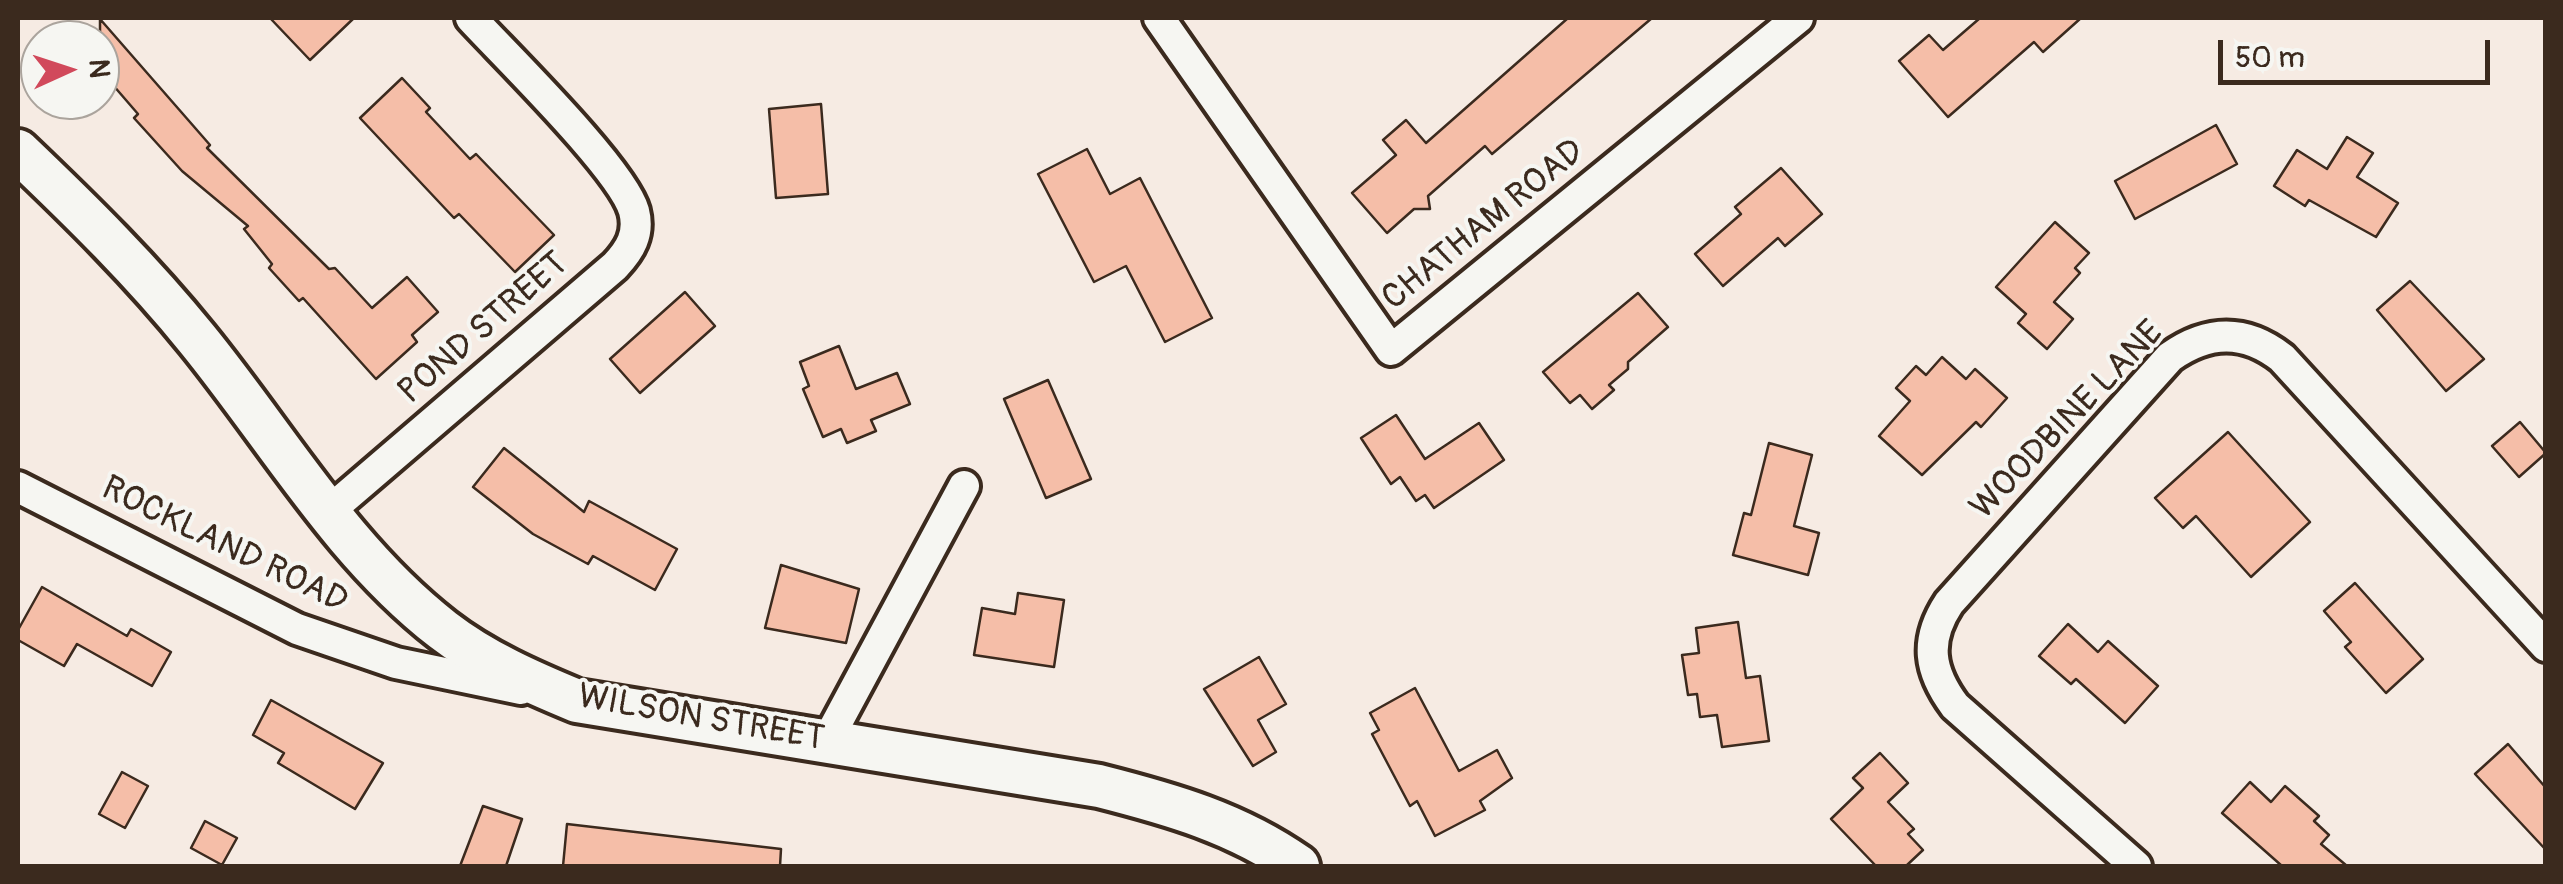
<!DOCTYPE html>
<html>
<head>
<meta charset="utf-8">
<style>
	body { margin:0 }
	#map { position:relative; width:2563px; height:884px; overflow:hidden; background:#f6ebe3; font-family:Pangolin,sans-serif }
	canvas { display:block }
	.frame { position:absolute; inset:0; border:20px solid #3b2a1e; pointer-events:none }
	.north { position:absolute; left:20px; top:20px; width:100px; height:100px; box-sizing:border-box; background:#f6f6f2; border:2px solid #aba49d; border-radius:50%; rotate:87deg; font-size:28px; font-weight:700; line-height:40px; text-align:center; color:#3b2a1e }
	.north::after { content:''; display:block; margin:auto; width:35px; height:45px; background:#d1495b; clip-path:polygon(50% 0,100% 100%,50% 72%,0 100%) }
	.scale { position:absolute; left:2218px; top:40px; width:272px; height:45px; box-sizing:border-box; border:5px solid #3b2a1e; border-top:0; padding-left:12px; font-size:30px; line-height:35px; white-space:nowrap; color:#3b2a1e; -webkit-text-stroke:8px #f6f6f2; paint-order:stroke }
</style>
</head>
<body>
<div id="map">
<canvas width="2563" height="884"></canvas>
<div class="frame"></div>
<div class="north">N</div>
<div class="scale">50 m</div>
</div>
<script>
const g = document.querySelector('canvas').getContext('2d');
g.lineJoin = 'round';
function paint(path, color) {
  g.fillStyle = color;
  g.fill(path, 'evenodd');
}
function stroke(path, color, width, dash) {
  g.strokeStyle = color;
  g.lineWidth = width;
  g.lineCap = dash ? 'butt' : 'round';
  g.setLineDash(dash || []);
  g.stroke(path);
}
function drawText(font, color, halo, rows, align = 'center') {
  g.font = font + ' Pangolin,sans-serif';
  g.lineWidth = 8;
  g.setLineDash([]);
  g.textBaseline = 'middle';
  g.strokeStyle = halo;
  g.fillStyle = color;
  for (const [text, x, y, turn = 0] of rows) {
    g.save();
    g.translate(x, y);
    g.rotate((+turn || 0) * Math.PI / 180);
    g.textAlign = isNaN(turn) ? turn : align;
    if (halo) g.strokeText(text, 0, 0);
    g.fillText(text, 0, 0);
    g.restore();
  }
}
const building = new Path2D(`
	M270,18H354L310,60Z
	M1568,18H1652L1492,154L1485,146L1428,196L1430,209H1414L1387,233L1352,193L1396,155L1383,140L1406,120L1426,143Z
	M1980,18H2081L2043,52L2034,42L1948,117L1899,61L1929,35L1943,50Z
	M100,19L210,145L207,148L329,269L335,268L372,308L407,277L438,312L412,335L417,342L376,379L303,298L299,301L269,268L272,264L244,229L248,226L182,171L134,118L138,114L100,70Z
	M402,78L430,108L426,112L470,159L476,154L554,235L515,272L459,214L454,218L360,118Z
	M821,104L828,194L776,198L769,109Z
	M2216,125L2237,164L2135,219L2115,181Z
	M2347,137L2373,153L2357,177L2398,203L2376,237L2309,200L2305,206L2274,186L2297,150L2327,169Z
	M1087,149L1110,194L1140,178L1212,318L1165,342L1126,266L1094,282L1038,174Z
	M1781,168L1822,214L1785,246L1778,238L1723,286L1695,254L1741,214L1735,207Z
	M2055,222L2089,253L2075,268L2080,273L2054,302L2073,319L2047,349L2018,323L2026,314L1996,287Z
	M2410,281L2484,359L2446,391L2377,310Z
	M685,292L715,326L640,393L610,359Z
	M1638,293L1668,327L1628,362V369L1609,385L1614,390L1592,409L1580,395L1570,403L1543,372Z
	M839,346L856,389L897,373L910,404L871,420L876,431L847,443L841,429L823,437L803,389L809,386L800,362Z
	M1942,357L1966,379L1975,369L2007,398L1981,427L1976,422L1922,475L1879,436L1910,401L1896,388L1916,366L1926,375Z
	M1048,380L1091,479L1046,498L1004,399Z
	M1396,415L1425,459L1479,423L1504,460L1434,508L1425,495L1416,501L1400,477L1391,484L1361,438Z
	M2520,422L2546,453L2519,477L2492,446Z
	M2228,432L2310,522L2251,577L2196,516L2183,528L2155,498Z
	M1769,443L1812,455L1794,526L1819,533L1808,575L1733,555L1744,513L1751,515Z
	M504,448L584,512L589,501L677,549L655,590L593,556L588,564L533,534L473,487Z
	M781,565L859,589L846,643L765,628Z
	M2355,583L2423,659L2386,693L2345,647L2351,642L2324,611Z
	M42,587L127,636L131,629L171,652L152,686L77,644L64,666L18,640V630Z
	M1018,593L1064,600L1054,667L974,655L982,608L1015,614Z
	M1738,622L1746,678L1760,676L1769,741L1722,747L1717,715L1700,717L1697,694L1688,695L1682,655L1699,653L1696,628Z
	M2068,624L2098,652L2108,641L2158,686L2125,723L2076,679L2071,684L2039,656Z
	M1259,657L1286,704L1258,720L1276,752L1253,766L1204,689Z
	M1415,688L1459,771L1497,750L1512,778L1480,801L1485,810L1435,836L1417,801L1410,806L1372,734L1379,730L1370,713Z
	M271,700L383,763L355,809L278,763L284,753L253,735Z
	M2508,744L2546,788V850L2475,774Z
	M1880,753L1908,783L1888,802L1914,829L1908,834L1923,850L1906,866H1876L1831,819L1863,788L1853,778Z
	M122,772L148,786L125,828L99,814Z
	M2250,782L2271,802L2285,786L2319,816L2314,821L2329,835L2321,844L2347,866H2282L2222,813Z
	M483,806L522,819L506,866H460Z
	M205,821L237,838L222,865L191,848Z
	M567,824L781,849L780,866H563Z`);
const minor = new Path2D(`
	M1159,18L1391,350L1798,18
	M18,487L297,629L396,663L521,689
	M328,512L615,266C630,250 640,234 634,211C622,169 506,56 471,18
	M827,741L964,486
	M2136,866L1955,706C1929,671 1924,641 1949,603L2170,357C2208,330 2245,329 2282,358L2546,646`);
const secondary = new Path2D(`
	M18,151C81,211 142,271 197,339C277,437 341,551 443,630C483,661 531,682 577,701L1099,786C1170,804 1237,823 1298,866`);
const streetNames = [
	["CHATHAM ROAD",1484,226,-39],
	["POND STREET",484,329,-41],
	["WOODBINE LANE",2068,421,-46],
	["ROCKLAND ROAD",224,546,26],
	["WILSON STREET",701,719,10]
];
paint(building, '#f5bea8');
stroke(building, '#3b2a1e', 2.5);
stroke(minor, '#3b2a1e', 38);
stroke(secondary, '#3b2a1e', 50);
stroke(minor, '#f6f6f2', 30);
stroke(secondary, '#f6f6f2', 42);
drawText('35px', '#3b2a1e', '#f6f6f2', streetNames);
</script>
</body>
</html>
